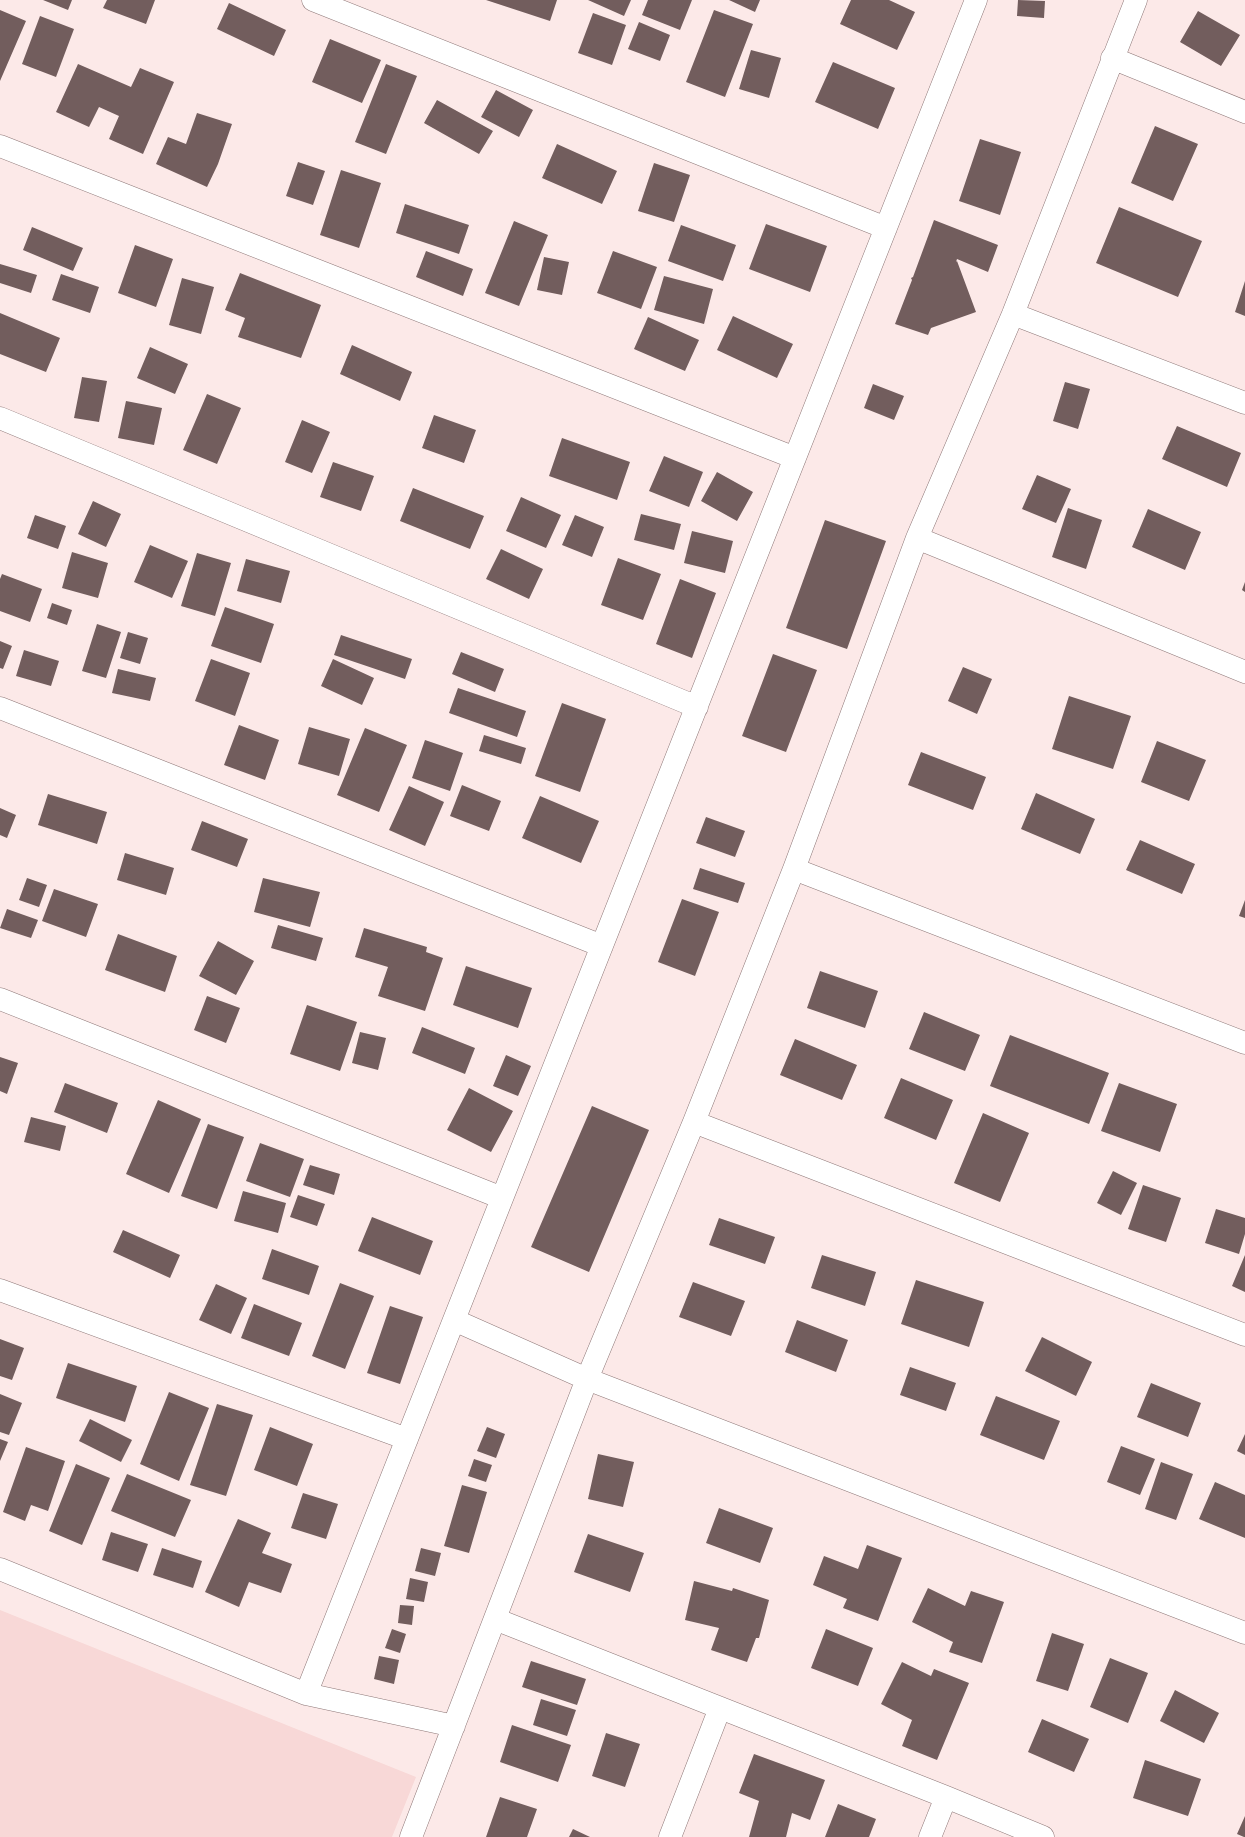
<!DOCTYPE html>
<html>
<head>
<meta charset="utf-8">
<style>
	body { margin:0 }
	canvas { display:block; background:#fce9e8 }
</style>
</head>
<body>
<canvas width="1245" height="1837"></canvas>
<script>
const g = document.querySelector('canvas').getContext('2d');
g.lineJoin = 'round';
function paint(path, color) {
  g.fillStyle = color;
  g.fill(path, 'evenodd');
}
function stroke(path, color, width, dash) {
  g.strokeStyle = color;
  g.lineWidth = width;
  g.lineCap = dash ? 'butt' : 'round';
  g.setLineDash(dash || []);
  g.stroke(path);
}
const built = new Path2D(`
	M0,1610L416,1777L392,1837H0Z`);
const building = new Path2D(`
	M43,0H72L68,10Z
	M107,0H155L146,24L103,8Z
	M486,0H557L550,21Z
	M588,0H631L624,16Z
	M648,0H692L680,30L642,15Z
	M729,0H760L755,12Z
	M851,0H889L915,12L897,50L840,24Z
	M1018,0L1045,1L1044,18L1017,16Z
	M229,3L286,30L274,56L217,29Z
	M0,10L26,21L0,81Z
	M714,10L753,24L725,97L686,82Z
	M1198,11L1240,35L1221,66L1180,42Z
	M593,13L626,25L612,65L578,53Z
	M40,16L74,29L56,77L22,64Z
	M639,22L670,35L660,61L628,49Z
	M330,39L381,60L362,103L312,82Z
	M751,50L781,58L769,98L739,89Z
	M833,62L895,88L878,129L815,102Z
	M78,64L131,87L140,68L174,82L143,154L109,139L119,116L99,107L89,127L56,112Z
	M386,64L417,76L386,154L355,142Z
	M496,90L533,110L519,137L481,117Z
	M437,100L493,131L479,154L424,123Z
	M197,113L232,124L218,164L207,187L156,164L168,137L186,144Z
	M1155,126L1198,144L1173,201L1131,183Z
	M980,139L1021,152L1000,215L959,201Z
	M557,144L617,171L602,204L542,178Z
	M298,162L325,171L313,205L286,196Z
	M654,163L690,175L674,222L638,211Z
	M341,170L381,183L359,248L320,235Z
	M405,204L469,225L459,254L396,233Z
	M1119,207L1202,241L1178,297L1096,263Z
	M934,220L998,245L988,272L957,259L956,262L957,261L976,312L931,328L928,335L895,324L912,280L911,278L913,277Z
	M514,221L548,235L519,306L485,293Z
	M766,224L827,246L810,292L749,269Z
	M681,225L736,245L723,281L668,261Z
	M32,227L83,248L73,271L23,250Z
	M135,245L173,259L156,307L118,293Z
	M426,251L473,269L463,296L416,277Z
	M613,251L657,267L641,309L597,293Z
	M544,257L569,262L562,295L537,290Z
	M0,264L37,275L31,293L0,283Z
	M240,273L321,305L301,358L238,337L245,318L225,310Z
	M61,274L99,287L90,313L52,300Z
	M664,276L713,289L704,324L654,310Z
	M182,278L214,287L201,334L169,325Z
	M1245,281V316L1235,312Z
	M0,313L60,338L46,372L0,354Z
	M733,316L793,344L777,378L717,350Z
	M648,317L699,340L685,371L634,349Z
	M352,345L412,372L400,401L340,374Z
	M150,347L188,364L175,394L137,378Z
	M82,377L107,381L99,422L74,418Z
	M1065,382L1090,389L1078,429L1053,421Z
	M873,384L904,396L894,420L864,408Z
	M207,394L241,408L217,464L183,450Z
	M126,401L162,408L154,445L118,438Z
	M434,415L476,430L464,463L422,448Z
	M302,420L330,432L312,473L285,462Z
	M1177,426L1241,453L1227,487L1162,459Z
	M562,438L630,462L617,500L549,476Z
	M664,456L703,472L689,507L649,491Z
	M333,462L374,476L361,511L320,497Z
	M717,472L753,492L737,521L701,501Z
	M1037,475L1071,489L1056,523L1022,509Z
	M413,488L484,516L470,549L400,521Z
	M521,497L561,515L546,548L506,531Z
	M93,501L121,514L106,547L78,534Z
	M1068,508L1102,520L1086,569L1052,557Z
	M1148,509L1201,532L1185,570L1132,547Z
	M641,514L681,524L674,550L634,540Z
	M35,515L66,526L58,549L27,538Z
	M575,515L604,527L592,557L562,545Z
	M825,520L886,541L847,649L786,628Z
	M692,531L733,541L725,573L684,563Z
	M150,545L188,561L172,598L134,582Z
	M501,549L543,569L529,599L486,579Z
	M72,552L108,563L98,598L62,588Z
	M197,553L231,563L215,616L181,606Z
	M618,558L661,574L643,620L601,605Z
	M246,559L290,571L281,603L237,591Z
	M2,574L42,589L30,622L0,611V579Z
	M680,579L716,593L692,658L656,644Z
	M1245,582V592L1242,590Z
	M52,603L72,610L67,625L47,618Z
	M225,607L274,624L261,663L211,646Z
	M97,624L121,632L106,678L82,671Z
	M128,632L148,638L140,664L120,658Z
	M341,635L412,659L405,679L334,655Z
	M0,641L12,646L3,669L0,668Z
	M24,650L59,661L51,686L16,676Z
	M461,652L504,669L495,692L452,674Z
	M773,654L817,670L786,752L742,736Z
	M211,659L250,673L235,716L195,701Z
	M333,659L374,678L362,705L321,686Z
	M963,667L992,679L977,714L948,701Z
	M118,669L156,678L150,701L112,693Z
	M458,688L526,711L517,737L449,713Z
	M1069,696L1131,716L1113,769L1052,749Z
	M562,703L606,719L580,792L535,776Z
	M239,725L279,740L265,780L224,765Z
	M309,727L350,739L339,776L298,764Z
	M365,728L407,745L379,812L337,795Z
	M484,735L526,748L521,764L479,751Z
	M425,740L463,753L450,791L412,778Z
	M1157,741L1206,760L1189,801L1141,782Z
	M921,752L986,777L973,810L908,785Z
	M462,785L501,801L489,831L450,816Z
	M409,786L444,802L425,846L389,830Z
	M1036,793L1095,819L1080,854L1021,829Z
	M48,794L107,812L97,844L38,825Z
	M540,796L599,821L581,863L522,838Z
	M0,808L16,815L7,838L0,835Z
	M706,817L745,831L735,857L696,843Z
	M202,821L248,839L237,867L191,850Z
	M1140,840L1195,864L1182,894L1126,870Z
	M125,853L174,868L166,895L117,880Z
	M700,868L745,883L738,903L693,889Z
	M27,878L47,885L39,907L19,900Z
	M263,878L320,892L310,927L254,912Z
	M54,889L98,904L86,937L42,921Z
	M682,899L719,912L695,976L658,962Z
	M1245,900V918L1239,916Z
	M7,909L38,920L31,938L0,928Z
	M278,925L323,938L316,961L271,948Z
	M364,928L427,947L426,952L443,958L425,1011L378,996L388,967L355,957Z
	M118,934L177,956L165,992L105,970Z
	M218,941L254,961L236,995L199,976Z
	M466,966L532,988L518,1028L453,1005Z
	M820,971L878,991L865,1028L807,1008Z
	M207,996L240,1008L226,1043L194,1030Z
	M307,1005L357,1022L340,1071L290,1054Z
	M924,1012L980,1035L965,1071L909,1049Z
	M422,1027L475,1048L465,1074L412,1053Z
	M360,1032L386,1038L378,1070L352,1063Z
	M1010,1035L1109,1073L1089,1124L990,1086Z
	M795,1039L857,1065L842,1100L780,1075Z
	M506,1055L531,1066L518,1096L493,1086Z
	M0,1057L18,1063L7,1094L0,1091Z
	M901,1078L953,1100L936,1140L884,1118Z
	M65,1083L118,1103L107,1133L54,1112Z
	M1119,1083L1177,1104L1160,1152L1101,1131Z
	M469,1088L513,1111L491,1152L447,1130Z
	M158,1100L201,1119L169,1193L126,1174Z
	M592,1106L649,1130L589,1272L531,1247Z
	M983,1113L1029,1133L1000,1202L954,1183Z
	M31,1117L66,1126L60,1151L24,1142Z
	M208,1124L244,1137L217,1209L181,1196Z
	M260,1143L304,1159L290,1197L246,1181Z
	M310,1165L340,1174L334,1195L303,1185Z
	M1113,1171L1137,1183L1121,1215L1097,1203Z
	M1143,1185L1181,1198L1166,1242L1128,1229Z
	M243,1191L286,1203L278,1233L234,1221Z
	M298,1195L325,1204L317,1226L290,1217Z
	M1216,1209L1245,1218V1234L1239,1254L1205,1243Z
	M372,1217L433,1241L420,1275L358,1251Z
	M719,1218L775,1237L765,1264L709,1245Z
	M123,1230L180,1255L170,1278L113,1252Z
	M272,1249L319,1266L309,1295L262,1279Z
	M822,1255L876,1272L865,1306L811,1288Z
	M1245,1255V1292L1232,1286Z
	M916,1280L984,1302L969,1347L901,1324Z
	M693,1282L745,1301L731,1336L679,1317Z
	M340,1283L374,1296L345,1369L312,1356Z
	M216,1284L247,1298L231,1334L199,1320Z
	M254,1304L302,1323L289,1356L241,1338Z
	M390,1306L423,1317L400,1384L367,1373Z
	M797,1320L848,1340L836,1372L785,1352Z
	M1042,1337L1092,1362L1076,1396L1025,1371Z
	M0,1339L24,1348L12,1380L0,1376Z
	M68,1363L137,1386L125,1422L56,1398Z
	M910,1367L956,1383L946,1411L900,1395Z
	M1151,1383L1201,1403L1188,1437L1137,1417Z
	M169,1392L209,1408L179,1481L140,1464Z
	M0,1394L22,1403L9,1435L0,1432Z
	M996,1396L1060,1421L1044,1460L980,1435Z
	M217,1404L253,1415L226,1496L190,1485Z
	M90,1419L132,1440L121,1462L79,1441Z
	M270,1427L313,1444L297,1486L254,1470Z
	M487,1427L505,1434L496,1458L477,1451Z
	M1245,1434V1455L1237,1451Z
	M0,1439L8,1442L0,1461Z
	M1121,1446L1155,1459L1140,1495L1107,1482Z
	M26,1447L65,1461L48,1511L31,1505L25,1521L3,1512Z
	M598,1454L634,1462L623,1507L588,1499Z
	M474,1459L492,1465L486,1482L468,1476Z
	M1161,1462L1193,1474L1176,1520L1145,1509Z
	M76,1464L110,1478L82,1545L49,1531Z
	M127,1474L191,1500L175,1537L111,1511Z
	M1215,1482L1245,1495V1538L1199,1519Z
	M462,1485L487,1492L469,1553L444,1546Z
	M303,1493L338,1504L326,1539L291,1528Z
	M719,1508L773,1528L760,1563L706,1543Z
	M238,1519L271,1533L262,1553L292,1564L281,1593L249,1582L239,1607L205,1592Z
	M111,1532L148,1544L138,1572L102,1560Z
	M588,1534L644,1553L630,1592L574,1572Z
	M867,1545L902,1558L878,1621L843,1608L847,1599L813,1585L824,1556L858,1569Z
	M162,1548L202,1561L193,1588L153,1575Z
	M421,1548L441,1553L435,1576L415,1571Z
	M410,1578L428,1582L424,1602L406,1599Z
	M694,1581L732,1591L733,1588L769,1600L759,1638H756L747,1662L711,1650L719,1628L685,1620Z
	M928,1588L965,1606L971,1591L1004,1602L982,1663L949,1652L953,1642L912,1622Z
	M400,1605L414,1606L412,1625L398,1623Z
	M392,1629L406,1634L400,1653L385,1648Z
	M826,1629L873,1648L858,1686L811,1668Z
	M1052,1633L1084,1644L1068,1691L1036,1681Z
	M379,1656L399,1660L394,1684L374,1679Z
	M1110,1658L1148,1673L1128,1723L1090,1707Z
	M531,1661L586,1679L577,1705L522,1687Z
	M902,1662L931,1676L934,1669L969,1683L937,1760L902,1746L912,1720L881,1704Z
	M1175,1690L1219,1713L1204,1743L1160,1721Z
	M541,1699L576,1710L567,1736L533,1725Z
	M1042,1719L1089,1739L1074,1772L1028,1752Z
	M512,1725L571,1745L558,1782L500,1762Z
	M606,1733L640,1744L625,1787L592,1776Z
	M754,1754L825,1780L810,1820L792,1813L786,1837H749L759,1801L739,1793Z
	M1145,1760L1201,1779L1188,1816L1133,1798Z
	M500,1797L537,1809L527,1837H486Z
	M838,1804L876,1819L869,1837H825Z
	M1245,1816V1837H1244L1237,1834Z
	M573,1829L590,1837H569Z`);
const minor = new Path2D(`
	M313,0L886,228
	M1112,58L1245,112
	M0,146L795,458
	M1013,314L1245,403
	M0,418L697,707
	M917,538L1245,672
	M0,708L602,946
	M794,869L1245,1043
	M0,999L502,1198
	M694,1122L1245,1335
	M0,1290L407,1439
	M454,1320L587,1379L1245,1633
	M0,1569L306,1694L454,1726
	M495,1619L946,1797L1043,1837
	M306,1694L976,0
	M411,1837L587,1379L694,1122L794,869L917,538L1013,314L1136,0
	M670,1837L720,1708
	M930,1837L946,1797`);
paint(built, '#f8d8d7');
paint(building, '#725d5d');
stroke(minor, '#8f7979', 23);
stroke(minor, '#fff', 22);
</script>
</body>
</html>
